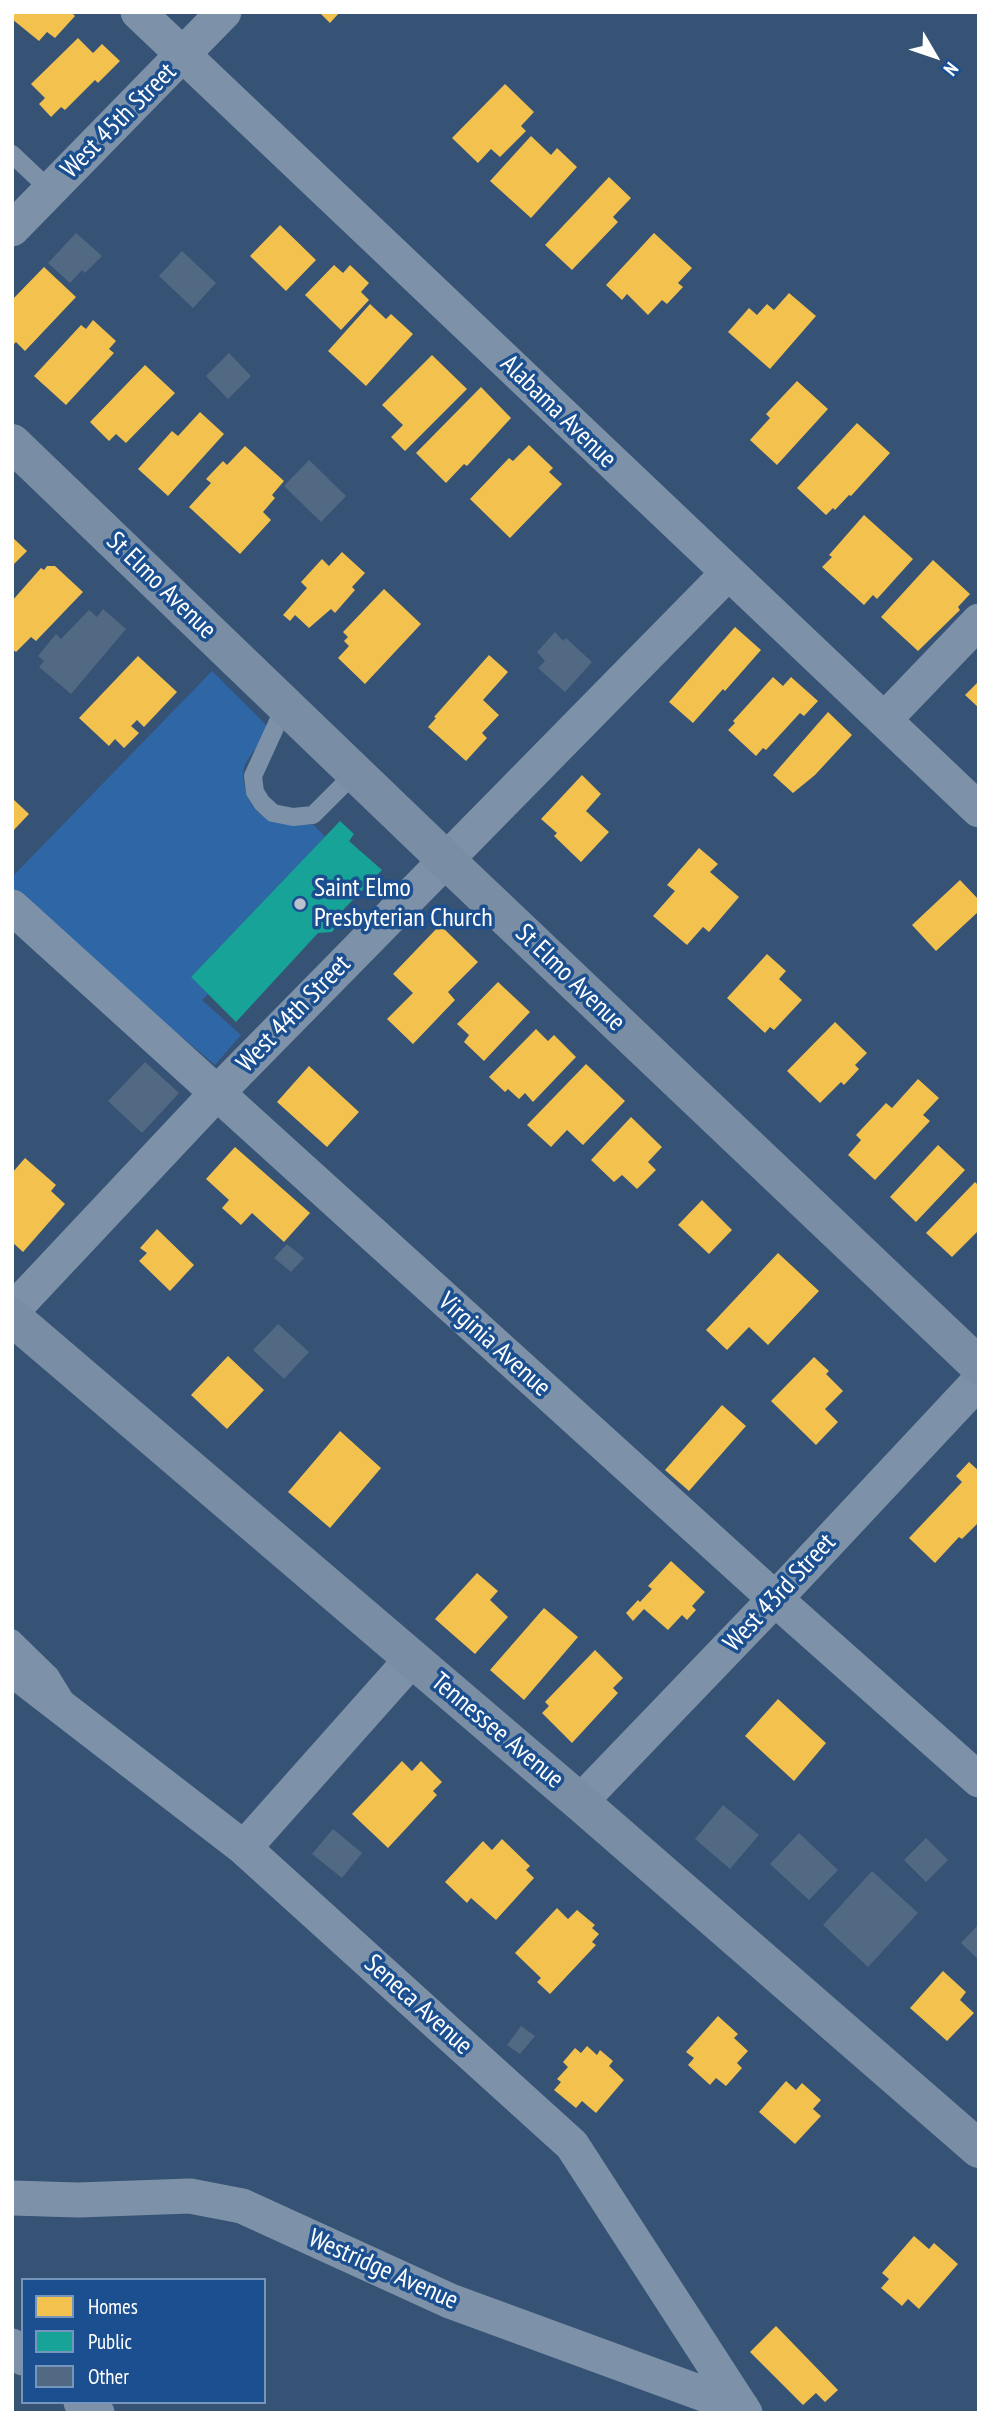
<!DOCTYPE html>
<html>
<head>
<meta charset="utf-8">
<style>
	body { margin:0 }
	#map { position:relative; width:991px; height:2425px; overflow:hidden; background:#365274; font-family:"PT Sans Narrow",sans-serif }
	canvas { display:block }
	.frame { position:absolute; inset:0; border:14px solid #fff; pointer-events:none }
	.legend { position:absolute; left:21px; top:2278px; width:245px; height:126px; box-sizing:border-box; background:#1b4f8f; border:2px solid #7695bc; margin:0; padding:9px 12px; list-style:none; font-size:21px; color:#fff }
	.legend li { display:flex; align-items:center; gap:14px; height:35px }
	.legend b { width:35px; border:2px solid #7695bc }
	.north { position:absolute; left:900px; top:21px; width:70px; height:70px; -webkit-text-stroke:5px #1b4f8f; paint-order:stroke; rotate:129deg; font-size:19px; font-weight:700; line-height:28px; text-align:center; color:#fff }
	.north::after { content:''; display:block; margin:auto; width:24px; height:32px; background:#fff; clip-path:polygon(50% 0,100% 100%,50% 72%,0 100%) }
</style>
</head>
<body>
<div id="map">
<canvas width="991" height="2425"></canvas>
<div class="frame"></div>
<ul class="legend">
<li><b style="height:19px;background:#f2c14e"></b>Homes</li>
<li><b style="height:19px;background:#17a398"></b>Public</li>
<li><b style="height:19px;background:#526984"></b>Other</li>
</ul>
<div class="north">N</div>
</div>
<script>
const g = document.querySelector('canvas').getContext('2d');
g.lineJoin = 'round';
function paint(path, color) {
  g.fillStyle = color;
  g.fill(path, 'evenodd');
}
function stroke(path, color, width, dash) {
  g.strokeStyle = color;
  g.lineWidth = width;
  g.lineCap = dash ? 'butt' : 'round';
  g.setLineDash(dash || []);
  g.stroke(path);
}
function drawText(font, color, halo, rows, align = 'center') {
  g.font = font + ' "PT Sans Narrow",sans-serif';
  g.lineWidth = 7;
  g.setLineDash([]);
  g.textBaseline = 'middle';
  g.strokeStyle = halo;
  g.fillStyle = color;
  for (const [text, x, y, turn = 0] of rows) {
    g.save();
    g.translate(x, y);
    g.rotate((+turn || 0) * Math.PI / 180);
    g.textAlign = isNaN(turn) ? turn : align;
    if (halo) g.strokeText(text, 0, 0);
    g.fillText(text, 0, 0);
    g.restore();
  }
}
const green = new Path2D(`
	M212,671L271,730C263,741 250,753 245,765C242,772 243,780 245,787C252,824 283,824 314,825L325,837L191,977L208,994L202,1000L241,1035L215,1065L12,894V877Z`);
const homes = new Path2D(`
	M12,12H71L75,16L55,38L47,32L39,41L12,19Z
	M319,12H340L330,23Z
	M78,38L93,53L102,44L120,61L98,83L95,80L65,110L61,107L51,117L39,104L45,98L31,84Z
	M505,84L534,112L521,126L526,131L500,157L491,149L478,163L452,138Z
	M531,136L551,155L557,148L577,167L531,218L490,181Z
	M609,177L631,198L613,217L618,222L572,270L545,245Z
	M280,225L316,260L286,291L250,256Z
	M654,233L692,268L678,283L683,287L667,304L662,300L648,315L627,294L622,300L606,285Z
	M334,265L343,273L350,265L369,283L361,292L369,300L341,330L305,295Z
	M44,267L76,297L25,351L16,342L12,346V300Z
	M789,293L816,316L770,369L728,332L749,308L757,315L767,304L774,310Z
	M370,304L386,319L391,314L413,334L366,386L328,351Z
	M93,320L116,341L109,349L114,353L66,405L34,376L81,325L86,329Z
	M432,355L467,389L405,451L391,437L403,425L382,405Z
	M145,365L175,393L126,443L116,434L109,441L90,422Z
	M797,381L828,409L777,465L750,440L770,418L766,414Z
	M481,387L511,418L467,466L464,464L446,483L416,453Z
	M200,412L224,434L168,496L138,469L172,431L178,436Z
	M857,423L890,453L851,496L849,495L835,510L833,508L826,515L797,488Z
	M529,445L553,468L549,472L562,484L510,538L470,499L509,458L513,461Z
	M245,446L284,481L272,495L275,498L263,512L271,520L240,554L189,507L211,483L206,479L223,461L227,465Z
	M864,515L913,559L877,599L873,595L864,605L822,567L832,557L829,555Z
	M12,537L27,551L12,566Z
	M342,552L365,573L352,587L355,590L335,613L331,609L309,628L295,615L290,621L283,615L307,588L301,582L322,559L329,566Z
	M933,560L970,594L958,607L960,610L918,651L881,617Z
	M47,566H55L83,592L36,641L31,637L16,652L12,649V601L41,568L44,570Z
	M384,589L421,624L365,684L338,658L349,646L344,641L348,637L343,632Z
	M735,627L761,650L725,691L723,689L693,723L669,702Z
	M489,655L508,672L483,700L499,715L482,733L487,738L466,761L428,727L436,718L434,717Z
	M138,656L177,692L144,727L137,720L131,726L139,733L124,748L115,739L109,746L79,718Z
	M773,677L783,686L791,677L818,701L804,716L800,713L766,750L763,748L756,756L728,730L735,723L733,721Z
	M979,681V708L965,695Z
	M828,712L852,735L815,775L793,793L773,775Z
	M582,775L601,794L586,811L609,832L581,862L554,836L557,833L541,819Z
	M12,798L29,814L12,832Z
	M699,848L718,864L710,872L739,897L709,932L703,927L687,945L653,916L675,891L667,885Z
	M960,880L979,900V911L936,951L912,925Z
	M440,925L478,962L448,992L455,1000L413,1044L387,1019L413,993L393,974Z
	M767,954L786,971L779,979L802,1000L774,1030L770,1027L765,1033L727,998Z
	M498,982L530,1012L484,1061L464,1042L469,1035L457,1024Z
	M835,1022L867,1053L855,1065L859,1069L844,1085L841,1082L820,1103L787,1071Z
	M536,1029L548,1041L554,1035L576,1057L533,1102L525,1093L519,1099L508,1089L505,1092L489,1077Z
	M586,1064L625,1101L583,1145L567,1130L551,1147L527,1125Z
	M309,1066L359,1112L327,1147L277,1102Z
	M918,1079L939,1098L923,1115L930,1121L875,1180L848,1155L861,1140L856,1135L886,1103L892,1108Z
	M631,1117L662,1147L648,1162L656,1170L637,1189L622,1175L614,1182L591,1160Z
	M938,1145L965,1170L916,1222L890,1197Z
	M235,1147L310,1213L284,1242L252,1213L241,1225L222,1208L229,1200L206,1179Z
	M25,1158L56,1185L51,1191L65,1204L23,1252L12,1242V1173Z
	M975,1182L979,1186V1230L952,1257L926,1233Z
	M702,1200L732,1230L709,1254L678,1225Z
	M157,1229L194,1265L170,1291L139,1261L147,1253L140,1248Z
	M778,1253L819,1291L768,1345L749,1327L727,1350L706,1330Z
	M228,1356L264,1390L227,1429L191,1395Z
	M814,1357L829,1371L826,1374L843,1391L825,1409L838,1422L816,1445L771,1401Z
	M722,1405L746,1426L689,1491L665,1470Z
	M340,1431L381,1468L330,1528L288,1492Z
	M969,1462L979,1471V1522L962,1539L959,1537L935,1563L909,1538L962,1482L956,1476Z
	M671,1561L705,1592L692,1606L696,1610L687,1620L682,1615L668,1630L644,1609L633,1621L626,1613L638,1600L640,1602L652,1589L648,1586Z
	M477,1573L498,1591L490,1600L508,1617L475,1654L435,1619Z
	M544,1608L578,1637L524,1700L490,1670Z
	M595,1650L623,1678L613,1688L618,1693L572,1743L542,1713L549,1706L545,1702Z
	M778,1699L826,1743L794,1781L745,1736Z
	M402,1761L412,1771L421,1761L442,1782L433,1791L437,1795L388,1848L352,1814Z
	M502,1839L530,1866L526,1870L534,1878L496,1920L471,1898L467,1903L445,1882L483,1841L492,1850Z
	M557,1908L568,1919L577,1910L595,1925L592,1928L599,1934L592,1942L596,1945L550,1994L537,1982L541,1978L515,1953Z
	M943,1971L966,1992L960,2000L974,2013L947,2041L910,2008Z
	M718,2016L738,2034L734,2038L748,2051L737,2063L742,2068L726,2086L716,2078L710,2085L688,2065L694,2058L686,2052Z
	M587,2046L597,2055L600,2050L613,2061L609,2066L624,2080L596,2113L582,2101L576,2108L554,2090L561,2082L557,2079L568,2067L563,2062L575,2048L581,2053Z
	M786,2081L796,2090L802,2083L821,2100L813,2109L821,2116L795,2144L759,2112Z
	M914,2236L929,2249L934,2243L958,2264L919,2309L908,2299L902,2306L881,2288L889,2279L882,2273Z
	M776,2326L838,2390L825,2402L816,2393L803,2405L750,2352Z`);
const public = new Path2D(`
	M340,821L354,834L349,841L382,870L340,913L342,920L332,932L318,933L236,1022L191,977Z`);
const building = new Path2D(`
	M76,233L102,256L85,273L82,270L70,283L48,263Z
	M182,251L216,283L193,308L159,276Z
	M229,353L251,376L228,399L206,376Z
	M309,460L346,496L321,522L284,486Z
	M103,609L126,629L71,694L39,667L44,661L38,656L56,634L61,639L89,610L97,617Z
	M555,632L563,641L566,638L592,662L565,692L538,668L545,661L537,652Z
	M145,1062L179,1093L142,1133L108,1101Z
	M287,1244L304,1258L291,1272L274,1258Z
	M278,1324L309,1352L284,1379L253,1350Z
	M723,1805L759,1835L730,1869L695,1839Z
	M333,1829L362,1853L342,1878L312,1854Z
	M799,1833L838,1870L809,1900L770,1864Z
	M926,1838L948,1860L926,1882L904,1860Z
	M872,1871L918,1913L868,1967L823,1925Z
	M979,1924V1960L961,1943Z
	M521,2026L535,2036L520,2054L507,2045Z`);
const lane = new Path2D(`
	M12,154L50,190
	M285,706L253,776L255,792L262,803L273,813L293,817L313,815L356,772
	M12,1638L50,1675L63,1696`);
const street = new Path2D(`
	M138,12L979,810
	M12,229L224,12
	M884,720L979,621
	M12,907L773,1597L979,1780
	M12,1311L216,1094L728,573
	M12,1669L244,1848L572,2145L745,2413
	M580,1802L775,1599L979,1381
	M244,1848L412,1659
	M12,2198L78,2200L190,2196L242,2206L450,2301L742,2408
	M12,2346L23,2358
	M81,2402L97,2413`);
const secondary = new Path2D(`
	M12,443L447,861L979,1366
	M12,1317L580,1802L979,2149`);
const markers = [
	[300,904,7,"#b9c2ce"]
];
const streetNames = [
	["West 45th Street",119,121,-45],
	["Alabama Avenue",558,412,44],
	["St Elmo Avenue",161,586,44],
	["St Elmo Avenue",570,978,44],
	["West 44th Street",294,1014,-46],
	["Virginia Avenue",494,1345,42],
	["West 43rd Street",780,1593,-47],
	["Tennessee Avenue",497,1731,40],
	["Seneca Avenue",418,2005,42],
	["Westridge Avenue",383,2270,24]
];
const poiNames = [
	["Saint Elmo",314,889],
	["Presbyterian Church",314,919]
];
paint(green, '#2f66a5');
paint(homes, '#f2c14e');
paint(public, '#17a398');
paint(building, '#526984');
stroke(lane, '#7d92a8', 18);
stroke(street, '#7d92a8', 35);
stroke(secondary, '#798da4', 38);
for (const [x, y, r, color] of markers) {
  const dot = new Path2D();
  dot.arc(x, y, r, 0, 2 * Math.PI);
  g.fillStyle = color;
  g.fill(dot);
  stroke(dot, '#1b4f8f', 2.5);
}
drawText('26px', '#fff', '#1b4f8f', streetNames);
drawText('26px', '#fff', '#1b4f8f', poiNames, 'left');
</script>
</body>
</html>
